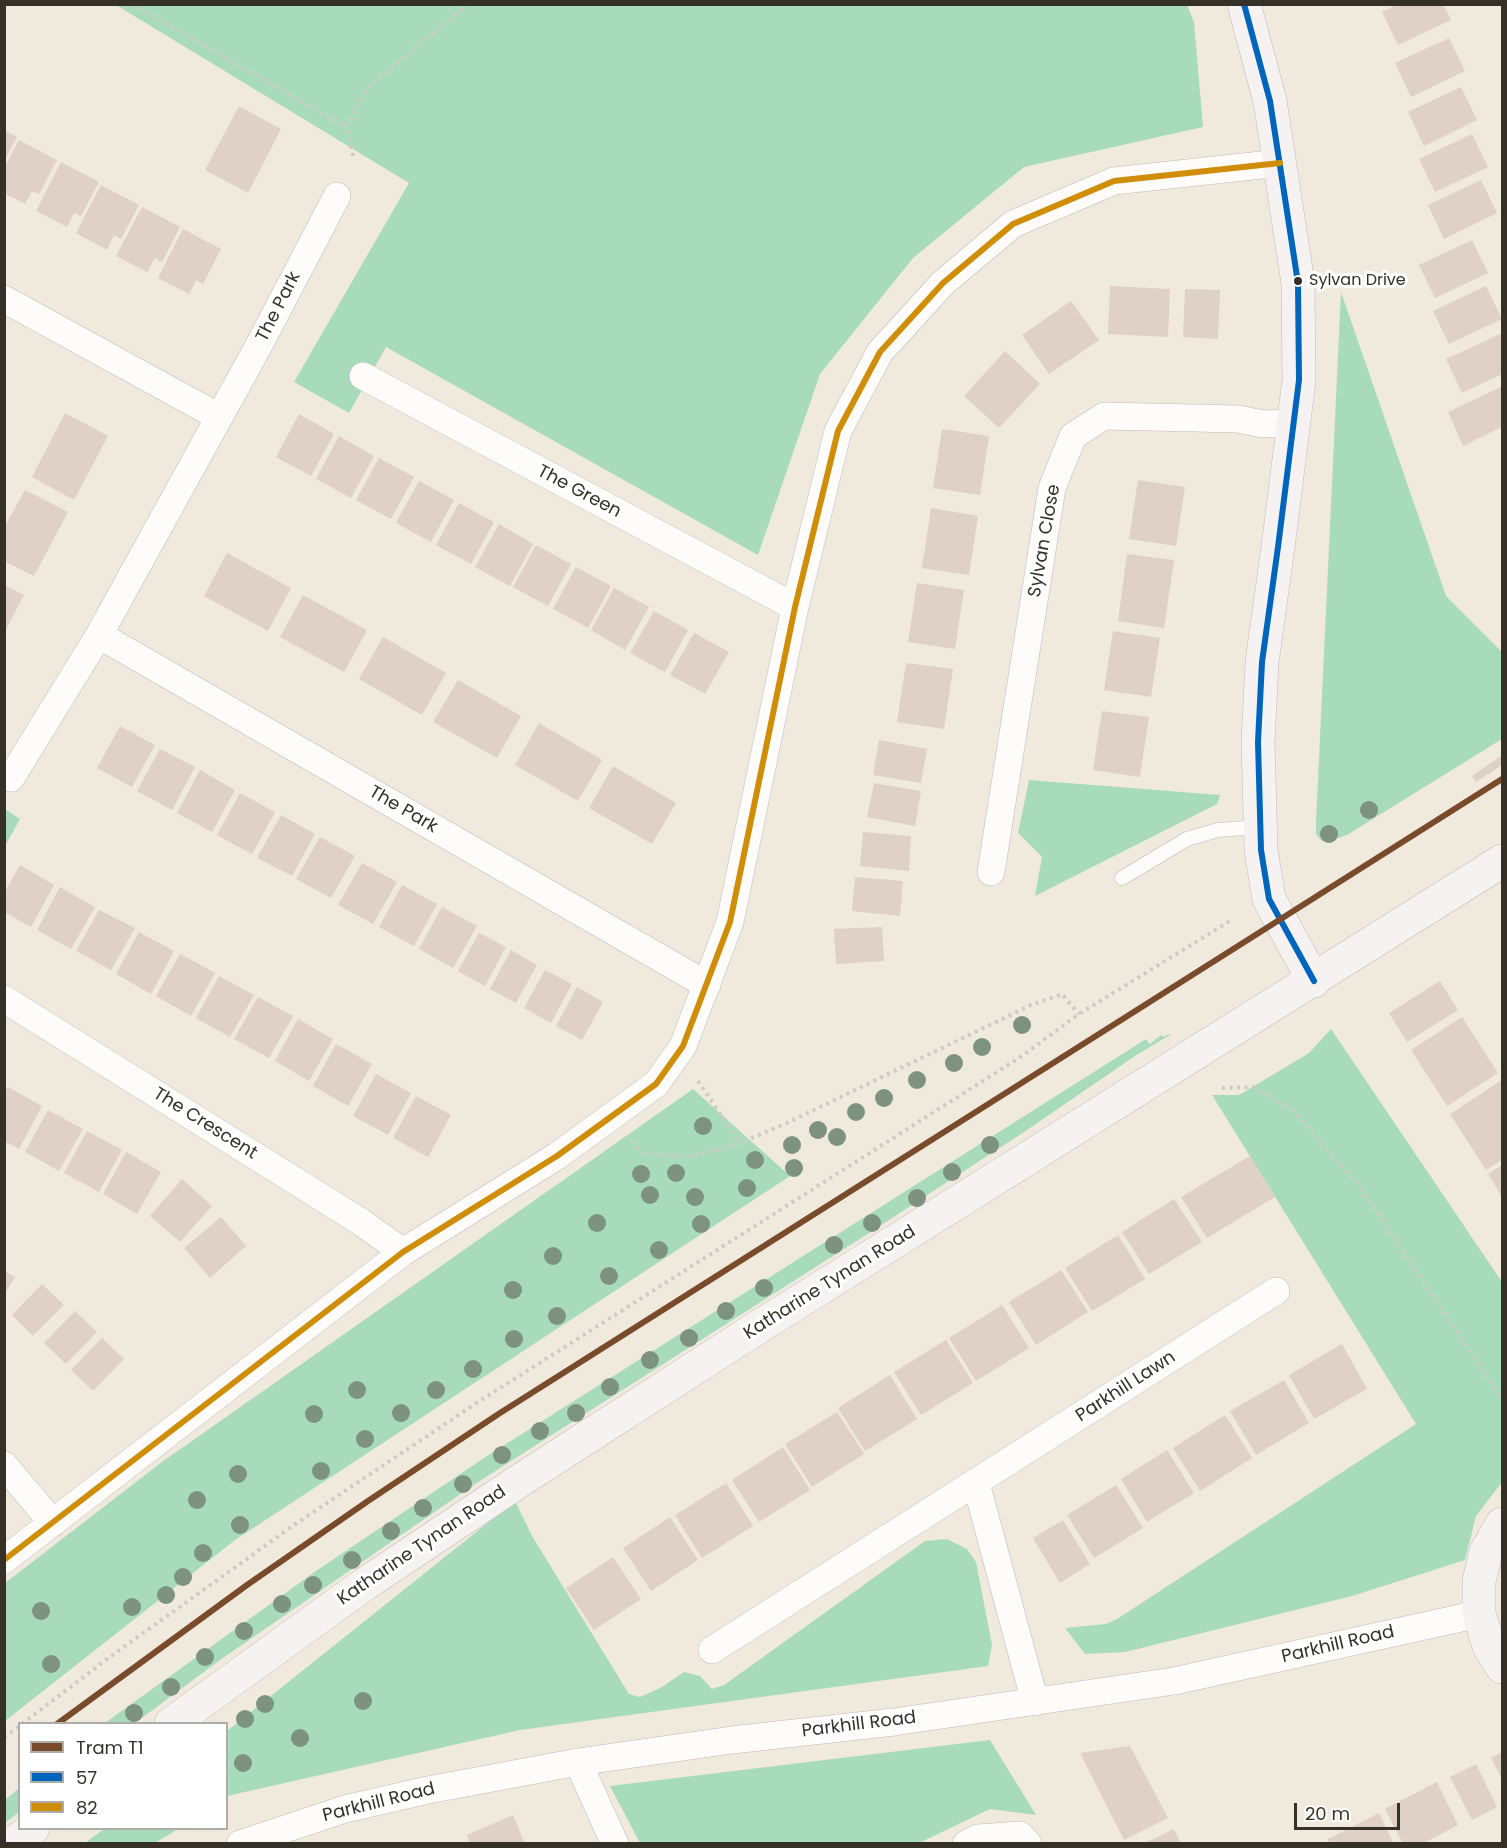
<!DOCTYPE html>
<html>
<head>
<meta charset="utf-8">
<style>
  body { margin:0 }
  #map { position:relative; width:1507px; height:1848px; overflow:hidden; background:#f0e9de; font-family:Poppins,sans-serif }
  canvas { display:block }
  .frame { position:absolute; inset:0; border:6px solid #353028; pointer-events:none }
  .legend { position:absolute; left:18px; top:1722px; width:210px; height:108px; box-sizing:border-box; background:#fff; border:2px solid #aeaca9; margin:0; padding:8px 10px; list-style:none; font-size:18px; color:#353028 }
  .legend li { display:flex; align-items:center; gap:12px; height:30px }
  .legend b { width:30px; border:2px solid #aeaca9 }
  .scale { position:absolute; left:1294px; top:1803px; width:106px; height:27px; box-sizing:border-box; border:3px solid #353028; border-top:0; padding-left:8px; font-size:18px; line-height:21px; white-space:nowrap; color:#353028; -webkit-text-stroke:4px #fff; paint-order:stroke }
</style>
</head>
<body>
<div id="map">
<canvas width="1507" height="1848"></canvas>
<div class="frame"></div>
<ul class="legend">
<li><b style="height:8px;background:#7a4b2a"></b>Tram T1</li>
<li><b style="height:8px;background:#0065bd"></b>57</li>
<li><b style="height:8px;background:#d08e08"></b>82</li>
</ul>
<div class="scale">20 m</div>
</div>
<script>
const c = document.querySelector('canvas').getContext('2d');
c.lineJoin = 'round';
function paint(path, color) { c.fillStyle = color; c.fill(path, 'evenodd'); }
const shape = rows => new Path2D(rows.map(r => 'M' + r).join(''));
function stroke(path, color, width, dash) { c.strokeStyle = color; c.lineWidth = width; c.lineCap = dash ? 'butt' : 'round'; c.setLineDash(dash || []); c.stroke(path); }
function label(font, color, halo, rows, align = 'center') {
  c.font = font + ' Poppins,sans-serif'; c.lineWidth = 6; c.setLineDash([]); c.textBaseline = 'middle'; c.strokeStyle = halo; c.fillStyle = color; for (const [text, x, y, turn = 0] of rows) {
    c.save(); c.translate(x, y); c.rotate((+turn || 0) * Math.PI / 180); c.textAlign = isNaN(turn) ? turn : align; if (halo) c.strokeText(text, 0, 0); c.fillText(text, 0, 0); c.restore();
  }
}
paint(shape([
  [116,5,1187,5,1194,22,1203,127,1024,167,913,258,820,374,758,555,386,347,349,413,294,382,409,183],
  [1341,292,1446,596,1502,652,1502,739,1347,835,1326,842,1321,840,1316,834,1316,822],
  [1029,780,1220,795,1220,796,1217,804,1035,896,1042,857,1018,833],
  [5,809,20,819,5,846],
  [1331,1029,1502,1282,1502,1482,1476,1516,1465,1560,1352,1596,1125,1652,1085,1654,1065,1628,1106,1624,1117,1619,1416,1424,1212,1095,1239,1095,1309,1053],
  [1169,1034,1170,1035,1138,1054,1027,1130,869,1233,478,1482,220,1660,135,1723,105,1723,316,1571,487,1456,1146,1039,1150,1044,1161,1035,1163,1037],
  [693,1089,790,1176,235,1540,5,1721,5,1583,162,1462],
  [515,1501,532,1536,629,1694,640,1697,662,1687,684,1672,700,1676,712,1689,724,1685,925,1541,947,1539,967,1549,976,1562,992,1645,988,1666,520,1730,227,1796,227,1731],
  [990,1740,1036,1815,990,1809,919,1843,640,1843,610,1786],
  [19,1788,19,1812,5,1823,5,1800],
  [104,1829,104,1828,178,1829,155,1843,85,1843]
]), '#a8dbbc');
paint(shape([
  [1398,4,1443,4,1451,20,1398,45,1382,12],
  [1449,38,1465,71,1411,97,1395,63],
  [1461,87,1477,120,1424,146,1408,112],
  [239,106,281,129,248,193,205,170],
  [4,130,17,137,4,161],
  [1472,134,1488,167,1435,192,1419,159],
  [19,140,57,160,39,194,32,191,25,204,4,193,4,168],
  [61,162,99,182,81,216,74,213,67,227,36,211],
  [1481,180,1497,213,1444,239,1428,205],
  [101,185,139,205,121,239,114,235,107,250,76,233],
  [142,207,180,227,162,262,155,258,147,272,116,256],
  [183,229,221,249,203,284,196,280,189,294,158,278],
  [1472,240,1488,273,1435,298,1419,265],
  [1110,286,1170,289,1168,337,1108,334],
  [1486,286,1502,319,1449,344,1433,311],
  [1185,289,1220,290,1218,339,1183,337],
  [1071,301,1099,340,1049,374,1022,335],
  [1500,334,1502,340,1502,374,1462,393,1446,359],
  [1005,351,1040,384,999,428,964,396],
  [1501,387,1502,427,1463,446,1448,412],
  [65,413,108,436,74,500,32,477],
  [299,414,334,434,311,476,276,457],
  [942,429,989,436,980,495,933,488],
  [339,436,374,456,351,498,316,479],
  [379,458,414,477,391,519,356,500],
  [1138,480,1185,487,1176,546,1129,539],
  [419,481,454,500,431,542,396,523],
  [25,490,68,512,34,576,4,561,4,528],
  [459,503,494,522,471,564,436,545],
  [931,508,978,516,969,575,922,568],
  [499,524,533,544,510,586,475,567],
  [536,545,571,564,548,606,513,587],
  [227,553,291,588,268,631,204,596],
  [1127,554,1174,560,1164,628,1118,621],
  [576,567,611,586,588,628,553,609],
  [917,583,964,590,955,649,908,642],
  [5,585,24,595,5,631],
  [614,588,649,607,625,650,591,630],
  [303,595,367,630,344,672,280,637],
  [654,611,688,630,665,672,630,653],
  [1113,631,1160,638,1151,697,1104,690],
  [694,633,729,652,705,694,670,675],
  [383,637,446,673,422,715,359,679],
  [906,663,953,669,944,729,897,722],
  [458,680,521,716,497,758,433,722],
  [1102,711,1149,717,1140,777,1093,770],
  [539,723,602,760,578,801,515,765],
  [120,726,155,745,132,787,97,768],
  [879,740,927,749,921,783,873,775],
  [160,749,195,767,172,810,137,791],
  [1501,756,1502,765,1476,782,1472,776],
  [613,766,676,803,652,844,589,808],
  [200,770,235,790,212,832,177,813],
  [874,783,921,791,915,826,867,817],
  [240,793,275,812,252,854,217,835],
  [281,815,315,834,292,876,257,858],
  [863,832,911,836,909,871,860,866],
  [320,837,355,856,331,898,296,879],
  [362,863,397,882,373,924,338,905],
  [20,865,54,885,31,927,4,912,4,893],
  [855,877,903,881,900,916,852,911],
  [402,885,437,904,414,946,379,927],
  [60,887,95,907,71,949,37,930],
  [442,907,477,926,453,968,419,949],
  [99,910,135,928,111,970,76,951],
  [882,927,884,961,836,964,834,929],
  [139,932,174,951,151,994,116,974],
  [479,933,506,947,485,986,458,971],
  [511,950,537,965,516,1003,490,989],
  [180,954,215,973,191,1016,156,996],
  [545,970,572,984,551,1023,524,1008],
  [219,976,254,995,230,1037,196,1018],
  [1440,981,1458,1010,1407,1042,1389,1013],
  [577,987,603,1002,582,1040,556,1026],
  [258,997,293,1016,269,1058,234,1039],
  [1462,1017,1498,1073,1447,1106,1411,1050],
  [298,1019,333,1039,309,1081,275,1061],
  [336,1044,372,1064,348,1106,313,1086],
  [376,1074,411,1093,388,1135,353,1116],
  [1502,1080,1502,1160,1486,1170,1450,1114],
  [8,1087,42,1106,19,1149,4,1141,4,1093],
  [416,1096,451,1115,428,1157,393,1138],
  [48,1110,83,1129,59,1171,25,1152],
  [87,1131,122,1150,99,1192,64,1173],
  [126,1152,161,1172,137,1214,103,1194],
  [1250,1156,1275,1197,1207,1238,1181,1197],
  [1502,1165,1502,1197,1488,1174],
  [182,1179,212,1206,180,1242,150,1216],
  [1174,1199,1202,1242,1149,1274,1122,1232],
  [221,1217,246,1246,210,1278,184,1248],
  [1118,1235,1145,1279,1092,1311,1065,1268],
  [1061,1270,1088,1312,1036,1345,1009,1302],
  [4,1271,15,1277,4,1295],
  [42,1284,64,1305,33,1336,12,1315],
  [1002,1305,1029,1348,976,1381,949,1338],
  [75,1311,97,1332,66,1364,44,1343],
  [102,1338,124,1359,93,1391,71,1370],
  [946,1340,973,1383,921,1415,894,1372],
  [1342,1344,1367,1389,1314,1419,1289,1375],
  [890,1375,917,1419,865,1451,838,1408],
  [1284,1380,1309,1423,1256,1455,1230,1411],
  [837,1412,864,1454,812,1487,785,1444],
  [1225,1415,1252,1458,1200,1491,1173,1448],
  [783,1447,810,1490,759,1522,732,1480],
  [1167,1450,1194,1493,1147,1522,1121,1479],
  [726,1483,753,1526,702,1558,675,1515],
  [1116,1485,1143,1528,1094,1558,1067,1515],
  [670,1517,698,1560,651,1591,623,1548],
  [1063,1520,1090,1564,1060,1583,1033,1538],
  [613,1557,641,1599,594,1630,566,1588],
  [1130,1746,1168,1818,1124,1840,1080,1753],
  [1502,1752,1502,1779,1491,1758],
  [1476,1764,1497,1807,1472,1820,1450,1777],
  [1437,1782,1458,1825,1422,1844,1403,1844,1385,1809],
  [1379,1813,1394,1844,1330,1844,1328,1839],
  [513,1815,525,1844,470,1844,467,1835],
  [1174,1829,1181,1844,1143,1844]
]), '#dfd0c8');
const lane = shape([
  [1122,878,1187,839,1218,830,1260,827]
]);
const street = shape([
  [4,299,219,417],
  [363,376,795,607],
  [99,635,707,985],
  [11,778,99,635,258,347,337,196],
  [991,872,1052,488,1073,436,1104,416,1238,419,1263,424,1292,423],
  [4,999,361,1222,403,1252],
  [4,1465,53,1523],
  [976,1483,1035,1702],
  [4,1560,403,1252,557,1156,656,1084,683,1046,730,922,795,607,838,431,880,352,943,283,1013,224,1114,181,1280,163],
  [712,1650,1276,1291],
  [578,1762,615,1844],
  [240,1844,345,1809,428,1790,578,1762,732,1740,894,1722,1174,1681,1479,1614],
  [966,1844,978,1838,1020,1835,1028,1844]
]);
const secondary = shape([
  [1244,4,1270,101,1298,283,1299,380,1278,547,1262,662,1258,742,1261,850,1269,899,1314,981],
  [1502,1524,1486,1552,1479,1581,1479,1614,1489,1646,1502,1667],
  [171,1724,365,1584,516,1483,760,1326,1502,861],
  [13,1844,33,1828]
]);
stroke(lane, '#c0bab2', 15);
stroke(street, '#c0bab2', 28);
stroke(secondary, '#c0bab2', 34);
stroke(shape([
  [132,4,346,127],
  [353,156,346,127,369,87,468,4],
  [698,1081,740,1143],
  [1222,1088,1253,1087,1293,1111,1360,1187,1502,1399],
  [632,1141,643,1153,689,1157,740,1143,787,1123,1031,1005,1062,994,1079,1014],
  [22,1724,107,1659,294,1525,475,1404,1019,1058,1079,1014,1230,921],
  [4,1737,20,1726]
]), '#cecbc6', 4, [3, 4.5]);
stroke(lane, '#fdfcfa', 14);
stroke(street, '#fdfcfa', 27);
stroke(secondary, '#f7f2f2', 33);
stroke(shape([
  [1244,4,1270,101,1298,283,1299,380,1278,547,1262,662,1258,742,1261,850,1269,899,1314,981]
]), '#0065bd', 6);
stroke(shape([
  [4,1560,403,1252,557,1156,656,1084,683,1046,730,922,795,607,838,431,880,352,943,283,1013,224,1114,181,1280,163]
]), '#d08e08', 6);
stroke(shape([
  [57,1724,247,1585,368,1501,500,1413,1502,779]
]), '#7a4b2a', 6);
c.fillStyle = '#7e9282';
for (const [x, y] of [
  [1369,810],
  [1329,834],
  [1022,1025],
  [982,1047],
  [954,1063],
  [917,1080],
  [884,1098],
  [856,1112],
  [703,1126],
  [818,1130],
  [837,1137],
  [792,1145],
  [990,1145],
  [755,1160],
  [794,1168],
  [952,1172],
  [676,1173],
  [641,1174],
  [747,1188],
  [650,1195],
  [695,1197],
  [917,1198],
  [597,1223],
  [872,1223],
  [701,1224],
  [834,1245],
  [659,1250],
  [553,1256],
  [609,1276],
  [764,1288],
  [513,1290],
  [726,1311],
  [557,1316],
  [689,1338],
  [514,1339],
  [650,1360],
  [473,1369],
  [610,1387],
  [357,1390],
  [436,1390],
  [401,1413],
  [576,1413],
  [314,1414],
  [540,1431],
  [365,1439],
  [502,1455],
  [321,1471],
  [238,1474],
  [463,1484],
  [197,1500],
  [423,1508],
  [240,1525],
  [391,1531],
  [203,1553],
  [352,1560],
  [183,1577],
  [313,1585],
  [166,1595],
  [282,1604],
  [132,1607],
  [41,1611],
  [244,1631],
  [205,1657],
  [51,1664],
  [171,1687],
  [363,1701],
  [265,1704],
  [134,1713],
  [245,1719],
  [300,1738],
  [243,1763]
]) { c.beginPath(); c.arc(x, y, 9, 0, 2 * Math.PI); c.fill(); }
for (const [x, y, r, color] of [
  [1298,281,5,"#353028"]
]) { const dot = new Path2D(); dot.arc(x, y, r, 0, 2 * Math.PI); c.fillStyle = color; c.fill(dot); stroke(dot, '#fff', 2); }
label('16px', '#353028', '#fff', [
  ["Sylvan Drive",1309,281]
], 'left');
label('18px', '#353028', '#fff', [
  ["The Park",279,307,-63],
  ["The Green",579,492,28],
  ["Sylvan Close",1045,541,-80],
  ["The Park",403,810,30],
  ["The Crescent",205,1124,32],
  ["Katharine Tynan Road",830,1283,-32],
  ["Parkhill Lawn",1126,1387,-33],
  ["Katharine Tynan Road",422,1546,-34],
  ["Parkhill Road",1338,1645,-13],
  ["Parkhill Road",859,1725,-7],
  ["Parkhill Road",379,1803,-14]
]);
</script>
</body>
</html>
